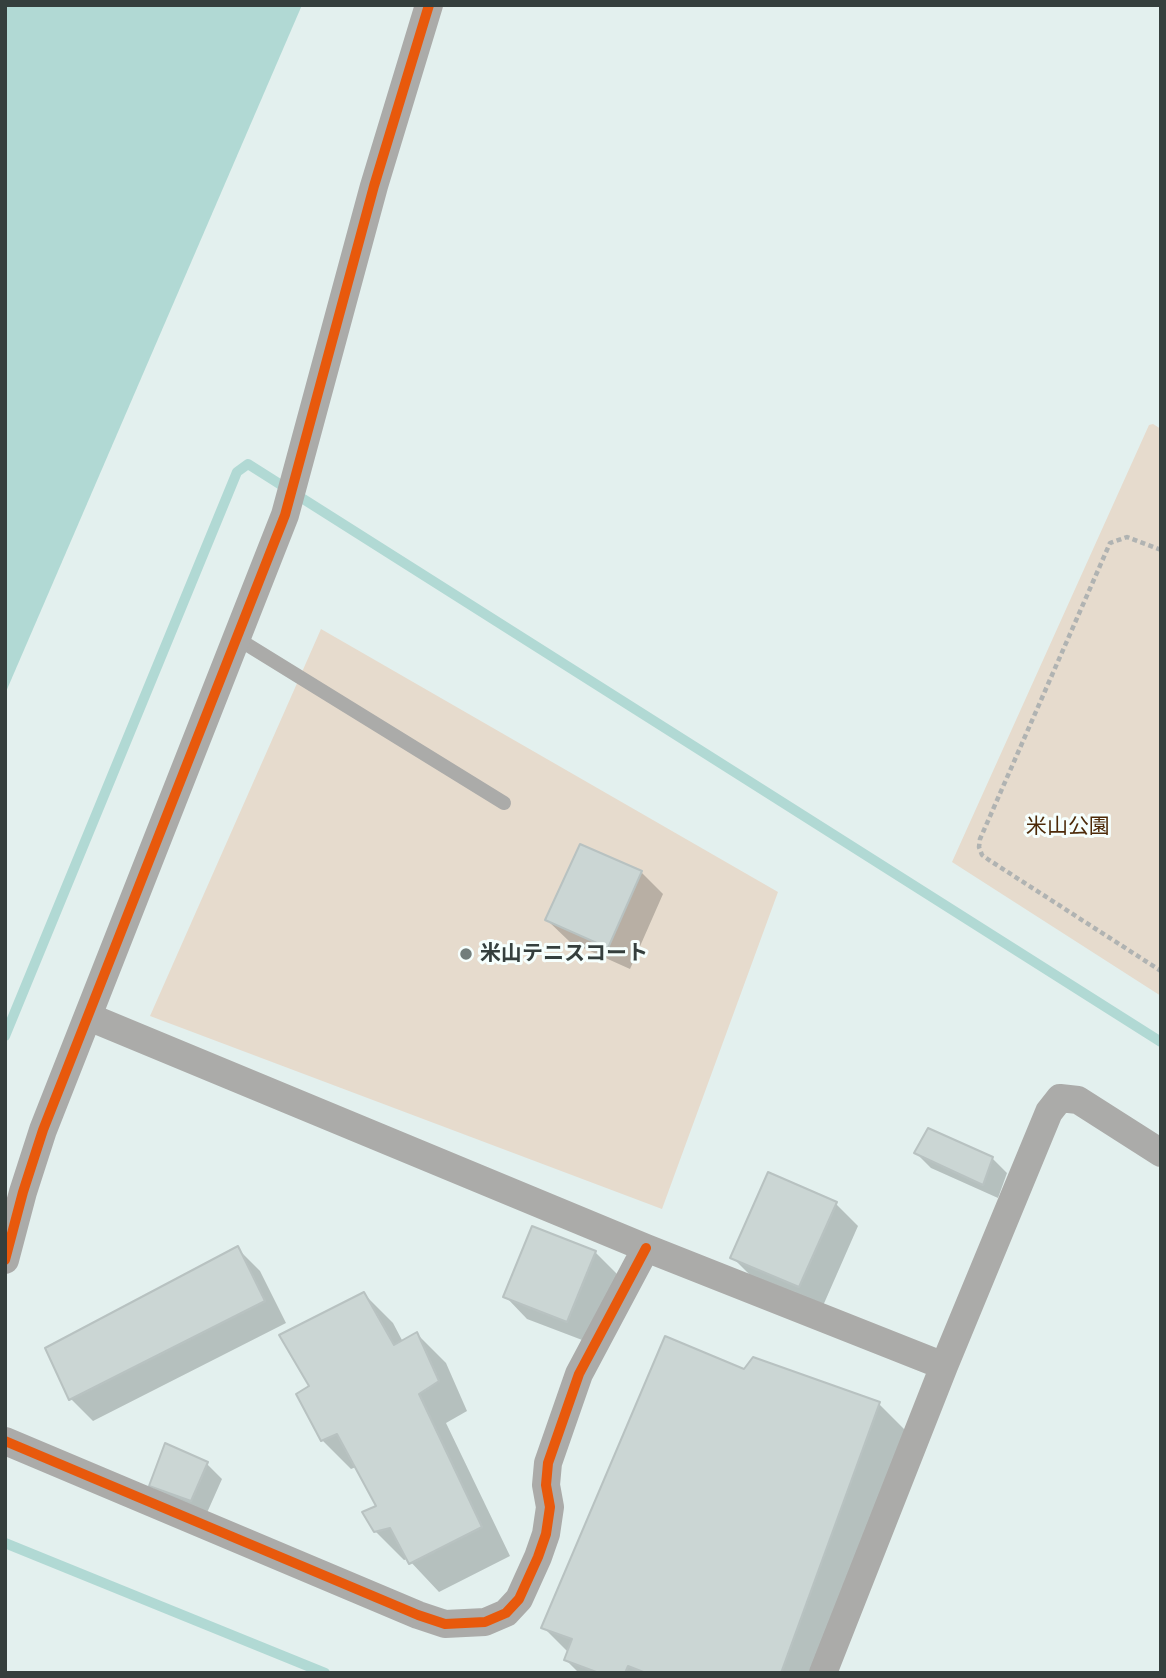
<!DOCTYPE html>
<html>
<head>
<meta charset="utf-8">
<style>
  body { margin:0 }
  #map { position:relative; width:1166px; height:1678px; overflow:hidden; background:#e3f0ee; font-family:"PT Sans",sans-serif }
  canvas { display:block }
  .frame { position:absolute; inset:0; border:7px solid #353f3d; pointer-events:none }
</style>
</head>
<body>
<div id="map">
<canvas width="1166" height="1678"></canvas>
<div class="frame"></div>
</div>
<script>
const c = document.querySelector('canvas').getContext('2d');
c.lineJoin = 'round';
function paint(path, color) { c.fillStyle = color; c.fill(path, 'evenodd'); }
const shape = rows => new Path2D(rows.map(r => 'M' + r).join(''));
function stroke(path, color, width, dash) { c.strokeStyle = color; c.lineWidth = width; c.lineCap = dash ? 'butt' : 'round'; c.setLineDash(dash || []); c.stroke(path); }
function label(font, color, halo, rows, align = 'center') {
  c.font = font + ' "PT Sans","Noto Sans JP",sans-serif'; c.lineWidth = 6; c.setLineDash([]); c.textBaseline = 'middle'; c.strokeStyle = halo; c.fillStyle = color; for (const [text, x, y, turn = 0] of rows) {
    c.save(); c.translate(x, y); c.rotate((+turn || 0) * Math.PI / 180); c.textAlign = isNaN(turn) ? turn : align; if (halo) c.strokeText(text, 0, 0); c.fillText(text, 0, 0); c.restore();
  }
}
paint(shape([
  [1153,424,1161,429,1161,996,952,862,1149,425],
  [321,629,778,892,662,1209,150,1016]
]), '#e6dbcd');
paint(shape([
  [5,5,302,5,5,694]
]), '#b1d9d4');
paint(shape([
  [641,872,663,894,630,969,570,942,547,920],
  [916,1153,992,1158,1007,1173,998,1198,931,1168],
  [836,1204,858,1226,822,1308,755,1280,732,1257],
  [533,1229,595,1252,618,1275,590,1343,527,1319,505,1296],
  [238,1249,260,1271,286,1323,93,1421,71,1399],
  [364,1294,393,1323,403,1342,417,1334,446,1363,467,1411,446,1423,510,1556,439,1592,408,1559,404,1560,375,1531,378,1507,356,1467,351,1469,322,1440,312,1386],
  [744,1371,879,1404,908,1433,820,1673,579,1673,566,1660,569,1653,543,1627],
  [207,1464,222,1479,206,1515,166,1500,151,1485]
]), '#0003');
stroke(shape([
  [5,1036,237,472,248,464,1161,1042],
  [5,1543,325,1673]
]), '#b1d9d4', 10);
const building = shape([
  [580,844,642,871,608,948,545,920,580,844],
  [928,1128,993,1157,983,1185,914,1153,928,1128],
  [768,1172,837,1202,799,1287,730,1258,768,1172],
  [532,1226,596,1251,567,1322,503,1297,532,1226],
  [238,1246,265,1301,69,1400,45,1348,238,1246],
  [364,1292,394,1345,417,1332,439,1381,419,1394,482,1527,409,1564,390,1528,374,1532,362,1512,376,1506,337,1434,321,1441,296,1394,309,1386,279,1335,364,1292],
  [665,1336,744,1369,753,1357,880,1402,781,1673,646,1673,628,1666,625,1673,599,1673,564,1660,572,1639,541,1628,665,1336],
  [165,1443,208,1462,191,1501,149,1486,165,1443]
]);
paint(building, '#cbd6d4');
stroke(building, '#b8c2c1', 2);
stroke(shape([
  [1161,550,1127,537,1110,543,980,839,979,847,982,855,989,860,1161,971]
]), '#b0b3b2', 4.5, [5, 3.5]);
stroke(shape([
  [238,639,504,803]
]), '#ababa9', 14);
stroke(shape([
  [89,1017,646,1248,944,1366],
  [5,1260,23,1192,43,1130,285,515,374,186,429,5],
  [5,1441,418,1615,445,1624,485,1622,506,1613,519,1599,538,1557,546,1534,550,1507,546,1485,548,1463,579,1374,646,1248],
  [823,1673,944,1366,1049,1112,1060,1098,1078,1100,1161,1153]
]), '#ababa9', 28);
stroke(shape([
  [5,1260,23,1192,43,1130,285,515,374,186,429,5],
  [5,1441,418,1615,445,1624,485,1622,506,1613,519,1599,538,1557,546,1534,550,1507,546,1485,548,1463,579,1374,646,1248]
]), '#e8590c', 10);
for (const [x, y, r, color] of [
  [466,954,7,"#727d7b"]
]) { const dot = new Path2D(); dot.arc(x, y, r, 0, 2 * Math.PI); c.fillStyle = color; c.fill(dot); stroke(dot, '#f6fffd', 2.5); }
label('21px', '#4d2a09', '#f6fffd', [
  ["米山公園",1068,827]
]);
label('bold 21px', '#353f3d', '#f6fffd', [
  ["米山テニスコート",480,954]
], 'left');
</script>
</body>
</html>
